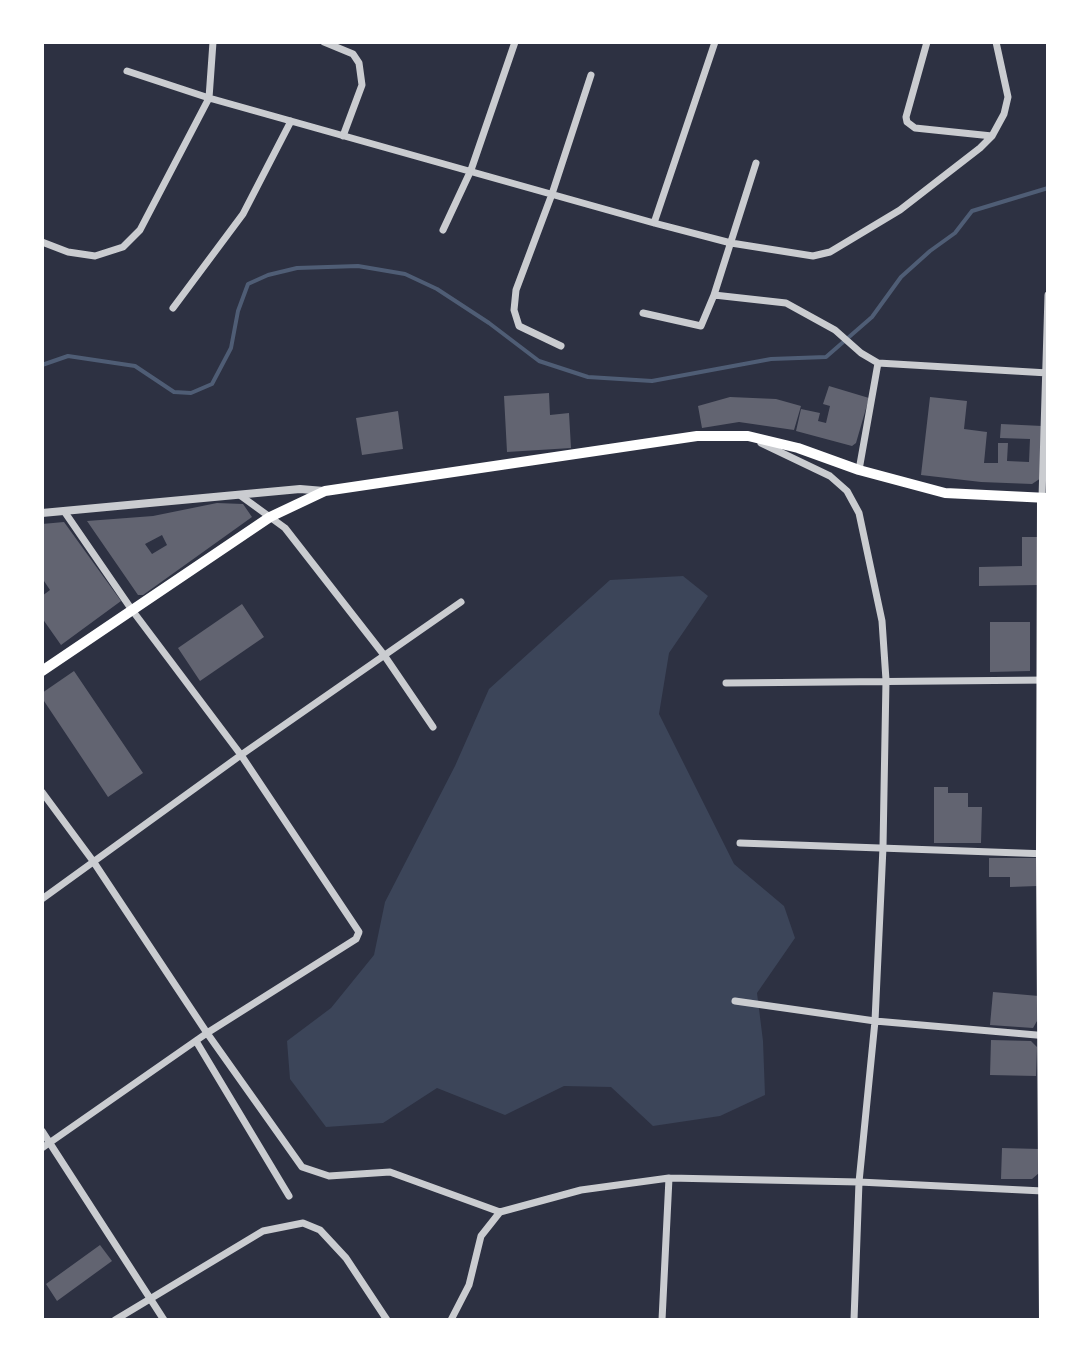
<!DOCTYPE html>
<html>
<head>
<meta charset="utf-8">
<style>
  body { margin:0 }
  #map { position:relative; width:1090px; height:1362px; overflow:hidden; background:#2d3142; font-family:Arial,sans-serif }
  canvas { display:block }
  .frame { position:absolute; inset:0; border:44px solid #fff; pointer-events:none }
</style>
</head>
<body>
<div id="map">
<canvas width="1090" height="1362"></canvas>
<div class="frame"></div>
</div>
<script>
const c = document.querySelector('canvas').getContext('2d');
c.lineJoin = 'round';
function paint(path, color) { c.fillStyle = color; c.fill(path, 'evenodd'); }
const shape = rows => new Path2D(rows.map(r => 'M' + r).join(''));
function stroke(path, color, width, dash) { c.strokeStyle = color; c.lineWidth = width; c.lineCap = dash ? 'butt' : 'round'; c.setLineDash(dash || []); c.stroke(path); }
paint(shape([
  [683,576,708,596,669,653,659,714,734,864,784,906,795,938,757,993,763,1041,765,1095,720,1116,653,1126,611,1087,564,1086,505,1115,437,1088,383,1123,326,1127,290,1079,287,1041,331,1008,374,955,385,902,455,766,489,689,610,580]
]), '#3c4559');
stroke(shape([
  [42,365,68,356,135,366,174,392,191,393,212,384,231,348,238,311,248,284,268,275,297,268,358,266,405,274,437,289,489,323,539,361,588,377,652,381,771,359,826,357,872,317,901,277,930,251,955,233,972,211,1048,188]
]), '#4f5d75', 4);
paint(shape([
  [829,386,869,398,856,443,852,446,796,431,801,409,820,413,818,421,826,423,830,406,823,404],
  [549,393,550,415,569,413,571,448,507,452,504,396],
  [730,397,776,399,801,406,794,430,739,422,702,428,698,406],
  [930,397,967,401,964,429,987,432,984,463,998,463,998,443,1008,443,1007,461,1029,462,1030,439,1000,438,1001,424,1042,426,1041,478,1032,484,981,482,921,475],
  [398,411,403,449,362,455,356,418],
  [217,503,243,504,252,517,143,595,138,595,87,521,153,516],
  [162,535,167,545,152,554,145,544],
  [64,522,121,601,61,645,42,618,42,596,50,590,42,578,42,524],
  [1022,537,1037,537,1038,585,979,586,979,567,1022,566],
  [242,604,264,637,200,681,178,648],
  [990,622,1030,622,1030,671,990,672],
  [74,671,143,773,108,797,42,698,42,693],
  [934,787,948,787,948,793,968,793,968,807,982,807,981,843,934,843],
  [989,858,1037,858,1037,886,1010,887,1010,877,989,877],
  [993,992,1039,996,1037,1021,1033,1028,990,1025],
  [991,1040,1031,1041,1037,1047,1036,1076,990,1075],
  [1002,1148,1039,1149,1039,1173,1032,1179,1001,1179],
  [100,1245,112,1261,57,1301,46,1284]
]), '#626471');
stroke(shape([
  [324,42,353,54,359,63,362,85,343,136],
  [927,42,906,117,907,122,915,128,992,136],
  [127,71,209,98,654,223,731,243,813,256,830,252,900,210,980,148,992,136,1004,114,1008,97,996,42],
  [756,163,714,295,786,303,835,330,861,353,878,363,1048,373],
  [654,223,715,42],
  [443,230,471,170,515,42],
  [42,242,68,252,95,256,123,247,140,230,209,98,213,42],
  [173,308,243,214,291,121],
  [643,313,701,326,714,295],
  [561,346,519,326,514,310,516,290,552,194,591,75],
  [761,443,830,476,847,491,859,513,882,621,886,680,883,847,875,1021,859,1182,854,1320],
  [859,470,878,363],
  [241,496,285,528,384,655,433,727],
  [1042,498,1048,295],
  [726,683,1048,680],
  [42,792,93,861,207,1033,302,1167,329,1176,390,1172,500,1212],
  [740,843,1048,854],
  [42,899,241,755,461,602],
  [735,1001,875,1021,1048,1036],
  [196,1041,289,1196],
  [42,1131,164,1320],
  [42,1148,207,1033,356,939,359,932,241,755,132,610,64,511],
  [500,1212,581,1190,669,1178,859,1182,1043,1191],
  [115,1320,263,1231,303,1223,320,1230,346,1258,387,1320],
  [451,1320,469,1285,481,1236,500,1212],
  [662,1320,669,1178]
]), '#caccd0', 7);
stroke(shape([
  [42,513,300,489,324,491]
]), '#caccd0', 8);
stroke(shape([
  [1042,498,1041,854,1044,1320],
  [42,671,270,517,325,491,697,436,748,436,798,448,859,470,945,493,1048,498]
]), '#fff', 10);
</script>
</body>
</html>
